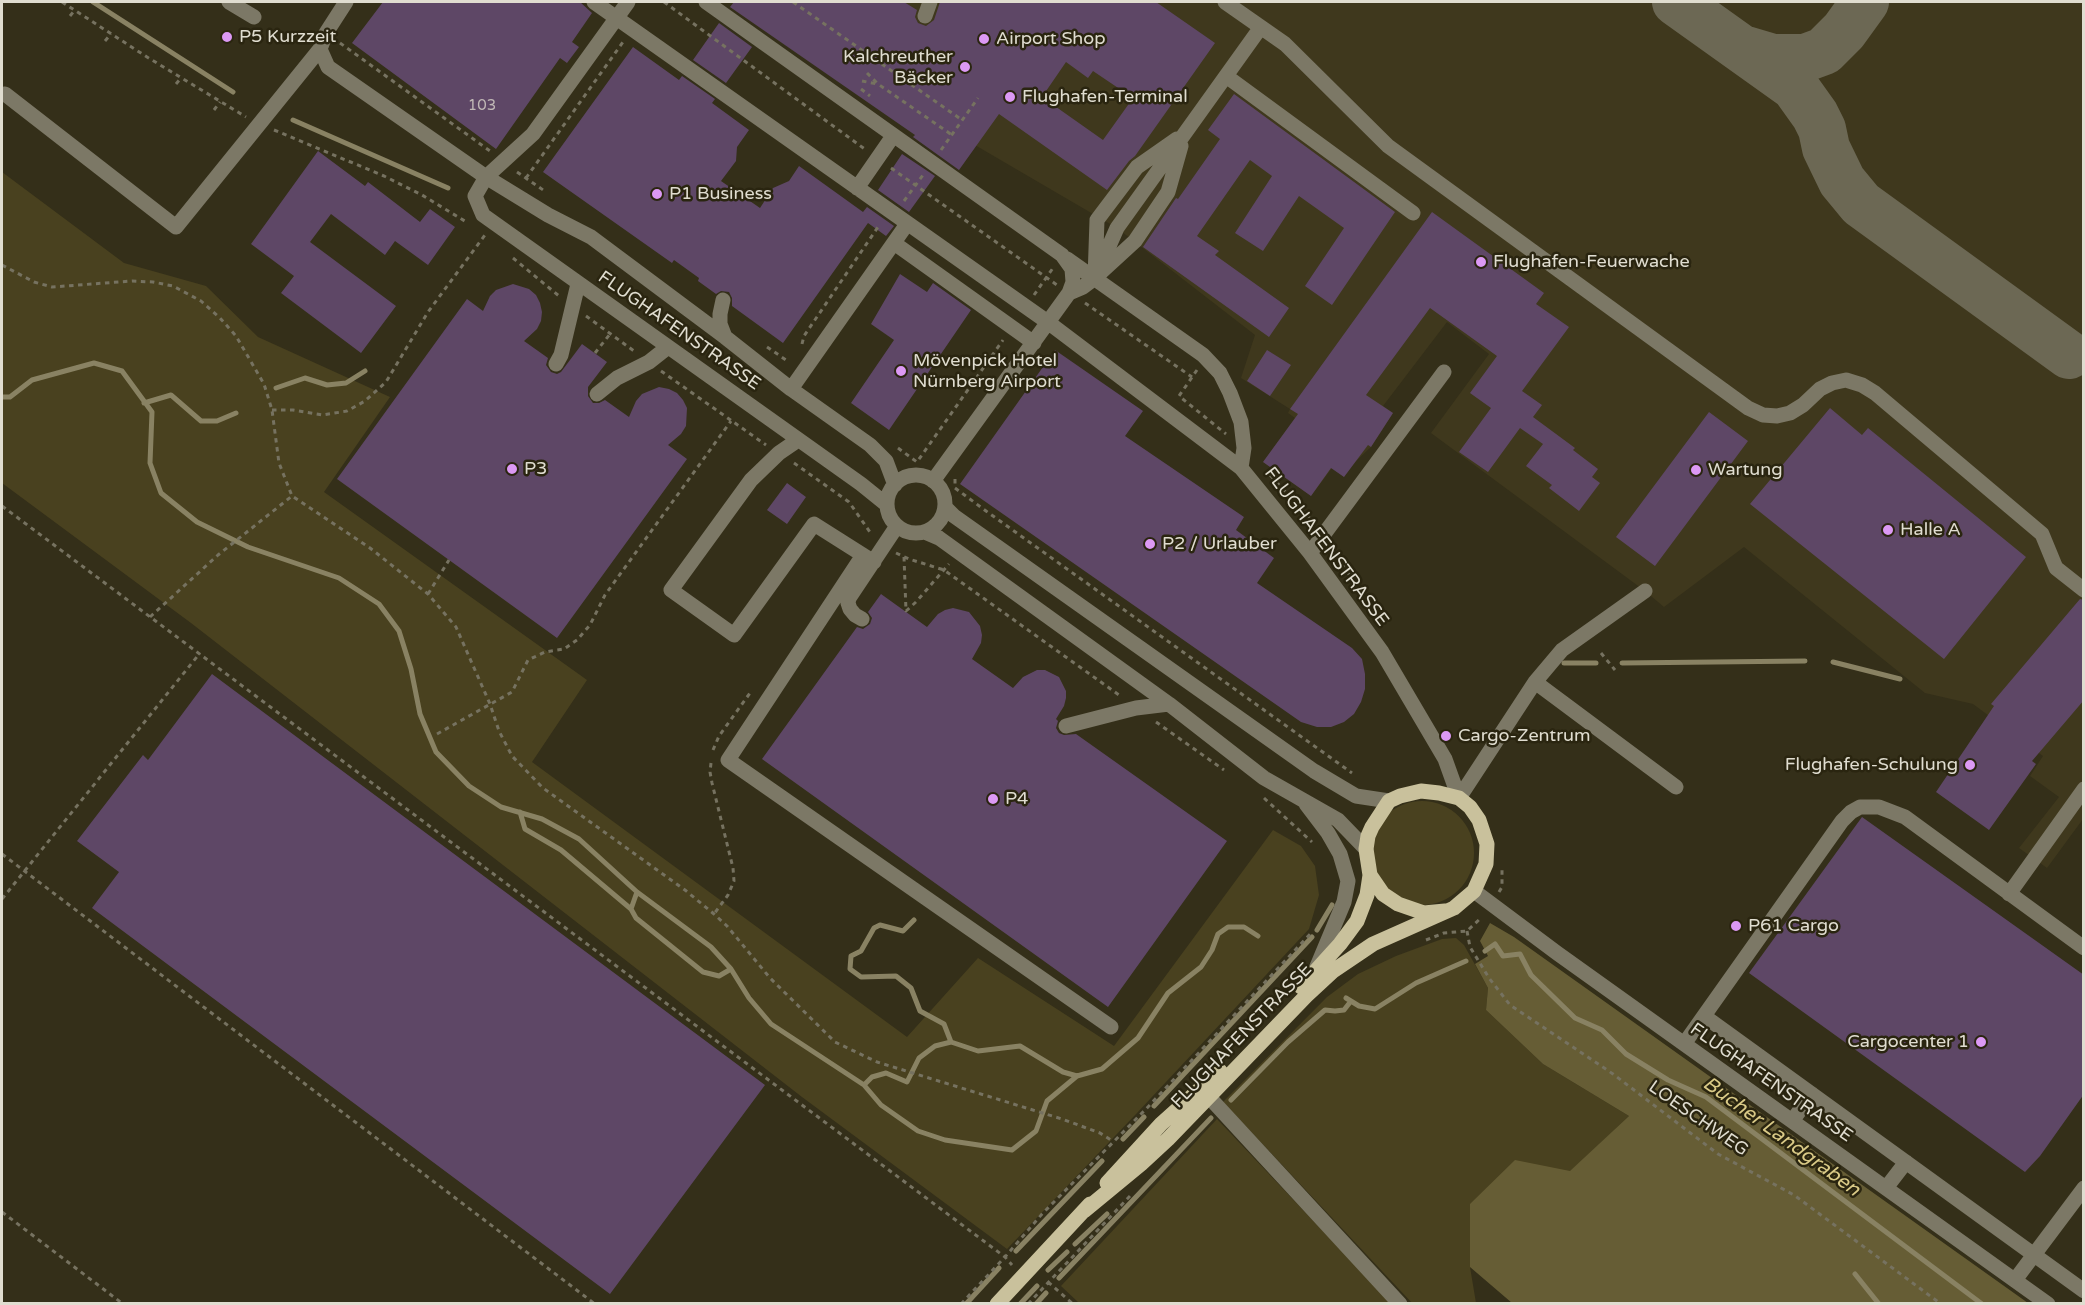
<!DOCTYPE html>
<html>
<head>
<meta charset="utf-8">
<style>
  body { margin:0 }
  #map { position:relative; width:2085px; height:1305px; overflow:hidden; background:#342f19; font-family:"Varela Round",sans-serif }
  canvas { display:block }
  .frame { position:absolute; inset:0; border:3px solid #e0ddd0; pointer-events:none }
</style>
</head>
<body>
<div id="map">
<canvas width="2085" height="1305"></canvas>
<div class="frame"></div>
</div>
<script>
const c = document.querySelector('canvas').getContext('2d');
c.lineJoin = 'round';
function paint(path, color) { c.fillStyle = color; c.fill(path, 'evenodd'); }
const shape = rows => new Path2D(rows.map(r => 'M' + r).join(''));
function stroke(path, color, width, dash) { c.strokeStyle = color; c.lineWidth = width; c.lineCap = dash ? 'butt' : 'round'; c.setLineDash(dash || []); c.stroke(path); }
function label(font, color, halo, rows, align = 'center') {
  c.font = font + ' "Varela Round",sans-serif'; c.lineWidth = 5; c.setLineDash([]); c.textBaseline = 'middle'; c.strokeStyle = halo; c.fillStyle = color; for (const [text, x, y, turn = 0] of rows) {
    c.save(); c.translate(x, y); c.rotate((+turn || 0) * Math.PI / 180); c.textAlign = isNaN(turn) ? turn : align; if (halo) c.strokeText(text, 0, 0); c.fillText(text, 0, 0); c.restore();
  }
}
paint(shape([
  [730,2,2083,2,2083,819,2047,868,2019,848,2059,797,2030,776,2043,756,1973,704,1925,693,1744,547,1664,607,1645,591,1431,433,1489,354,1447,322,1383,406,1393,413,1371,447,1355,462,1344,477,1332,468,1311,496,1263,462,1295,418,1288,413,1290,409,1241,378,1255,335,1117,228]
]), '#3f381d');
paint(shape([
  [2,172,124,263,206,286,258,337,390,397,324,492,587,680,532,762,907,1037,978,958,1114,1046,1273,830,1301,846,1315,866,1319,895,1309,929,1137,1113,1007,1249,802,1097,191,623,2,483],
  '1370 853a52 52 0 1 1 104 0a52 52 0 1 1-104 0Z',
  [1456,938,1464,945,1488,988,1486,1010,1543,1064,1629,1116,1570,1172,1515,1161,1470,1267,1476,1303,1413,1304,1223,1102,1327,997,1358,974,1396,956,1442,939],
  [1217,1119,1391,1303,1079,1303,1061,1286]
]), '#49411f');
paint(shape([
  [1490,923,1514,937,2028,1303,1512,1303,1470,1267,1470,1204,1515,1160,1570,1171,1629,1116,1543,1064,1486,1010,1488,988,1475,964,1488,956,1480,941]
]), '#665d35');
stroke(shape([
  [93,2,233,92],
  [293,120,448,188],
  [276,388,305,378,327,385,346,383,365,371],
  [2,397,10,397,32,380,94,363,122,371,152,412,150,463,161,493,197,522,248,547,339,578,379,604,399,631,411,669,420,714,436,752,469,786,501,807,542,819,579,839,637,892,711,947,731,969,749,998,771,1024,864,1085,872,1077,886,1073,907,1082,919,1058,935,1046,951,1042,978,1051,1020,1046,1063,1072,1077,1076,1102,1069,1138,1038,1168,993,1201,967,1212,950,1218,934,1228,927,1244,927,1258,936],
  [144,403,171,395,201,421,217,421,236,413],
  [1833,662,1900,679],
  [1564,663,1596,663],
  [1622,663,1805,661],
  [520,812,525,829,561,850,631,909],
  [637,892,631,909,636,918,703,972,719,976,731,969],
  [914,920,903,931,880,925,874,928,861,951,851,956,850,969,861,977,896,976,911,988,920,1011,944,1024,951,1042],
  [1317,930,1332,905],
  [1485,951,1495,944,1503,956,1520,954,1531,975,1575,1018,1602,1030,1626,1054,1668,1080,1706,1097,1982,1304],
  [1346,998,1359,1006,1375,1009,1416,983,1466,961],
  [864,1085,881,1105,918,1131,945,1140,1012,1150,1036,1131,1047,1101,1077,1076],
  [1231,1100,1288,1042,1325,1010,1335,1011,1344,1010,1351,1001],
  [1154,1106,1312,937],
  [1123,1139,1144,1117],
  [1075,1244,1107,1214],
  [1016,1251,1102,1161],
  [1048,1270,1067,1252],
  [1855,1274,1879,1304],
  [1059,1278,1211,1118],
  [966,1304,999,1268],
  [1020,1304,1037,1286],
  [1036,1304,1046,1293]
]), '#898263', 5);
stroke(shape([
  [1676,2,1795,87,1815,115,1822,129,1826,148,1842,181,1861,204,2069,355],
  [1746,50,1773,58,1805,58,1824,51,1844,31,1865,2]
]), '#6c6854', 48);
paint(shape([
  [383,2,580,2,592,13,572,42,579,47,567,63,560,58,496,149,352,43],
  [734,2,904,2,917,10,915,17,918,23,926,26,934,20,940,2,1156,2,1215,43,1135,156,1129,161,1107,190,999,114,959,170,913,137,915,135,730,7],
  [1066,62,1088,78,1093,71,1133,98,1103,140,1042,97],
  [719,23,752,47,726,83,693,60],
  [633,47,679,80,682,76,715,99,712,103,749,130,737,147,736,161,721,181,760,208,773,188,789,181,799,166,863,212,867,207,894,226,886,236,868,223,783,343,732,306,732,298,729,292,721,291,716,294,698,281,699,278,674,260,672,263,543,172],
  [1234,94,1395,212,1332,305,1305,286,1344,228,1299,196,1263,251,1235,233,1272,176,1250,160,1197,236,1219,251,1215,255,1289,308,1269,337,1143,247,1176,198,1178,199,1220,139,1208,130],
  [318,151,365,186,368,182,420,222,430,209,455,227,428,265,395,241,385,255,331,214,310,242,396,306,361,353,281,293,294,276,251,244],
  [902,154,935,176,909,212,878,190],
  [1432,212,1544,293,1536,304,1569,327,1522,391,1542,405,1533,417,1575,448,1573,450,1598,469,1592,477,1600,483,1579,511,1549,488,1552,485,1526,466,1543,444,1520,428,1488,472,1459,452,1491,408,1470,393,1497,356,1430,308,1366,395,1393,413,1371,447,1368,445,1344,477,1331,468,1311,496,1263,462,1298,414,1290,409],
  [900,274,927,292,933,283,971,310,889,430,851,403,894,340,871,324],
  [513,284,529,289,536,295,540,303,542,312,541,321,537,329,524,341,548,358,546,365,551,372,557,374,561,372,582,344,607,362,588,387,588,396,593,403,599,403,605,400,629,417,636,401,642,394,659,387,669,389,677,393,683,400,687,408,686,426,681,434,668,445,687,459,557,638,337,479,467,299,483,311,490,296,496,290],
  [1055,350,1143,411,1125,436,1244,517,1236,530,1274,558,1257,583,1352,648,1362,659,1365,674,1365,689,1361,702,1354,714,1344,722,1331,727,1317,727,1301,722,960,484],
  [1267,350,1291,365,1270,396,1247,381],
  [1830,408,1862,435,1868,428,2026,557,1944,659,1750,504],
  [1709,412,1748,441,1655,566,1616,537],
  [787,483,806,497,787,524,767,510],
  [881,594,927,627,938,614,945,610,953,608,969,612,980,626,982,635,981,643,972,659,1013,688,1023,677,1037,670,1045,670,1059,677,1066,691,1066,698,1064,706,1056,719,1058,721,1056,728,1059,733,1064,735,1076,734,1227,841,1108,1007,762,759,857,627,863,629,870,624,872,618,868,612],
  [2080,599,2084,600,2084,700,2032,761,2036,764,1989,830,1936,792,1994,706,1991,704],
  [212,674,765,1085,610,1294,92,908,119,872,77,841,143,755,148,760],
  [1862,817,2084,975,2084,1094,2040,1156,2025,1172,1749,973]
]), '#5e4766');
stroke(shape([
  [62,2,147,57,246,117],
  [664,2,866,150],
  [793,2,962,120],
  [70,16,75,10],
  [105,41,111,34],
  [340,43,490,151],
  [867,73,878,84,952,135],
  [862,81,877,84],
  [176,84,181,78],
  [861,89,870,96],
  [214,110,220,102],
  [274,130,384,176,422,195,468,223],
  [941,150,978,98],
  [891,168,1057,285],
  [517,172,546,192],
  [526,178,623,42],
  [904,201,923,175],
  [513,258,559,296],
  [2,265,34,282,52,287,132,281,153,282,173,286,201,301,220,318,236,336,264,384,272,410,279,463,292,496,370,548,428,594,456,627,490,704,499,731,512,756,543,788,685,890,714,914,727,926,770,978,835,1042,877,1062,1062,1119,1100,1133,1114,1142],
  [1034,295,1053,268],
  [1085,303,1192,377],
  [586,316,634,351],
  [802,344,804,336,880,224],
  [767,347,789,362],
  [595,353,610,334],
  [1197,370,1179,396,1226,434],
  [661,371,766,445],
  [272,410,293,410,323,415,347,411,365,401,386,382,428,312,485,235],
  [898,448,917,462,1003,340],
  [794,463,849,502,872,535],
  [1270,475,1314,523],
  [955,479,955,488,986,511,1352,773],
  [2,506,1005,1257,1012,1265],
  [1332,548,1359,590],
  [896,553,909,559,944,570,1119,695],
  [904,557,906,611,916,602,949,564],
  [428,594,449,560],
  [150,617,218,555,292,496],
  [1601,653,1615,670],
  [1156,722,1224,770],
  [437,734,512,692,528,660,545,652,564,649,577,640,590,625,605,595,731,421],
  [713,750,719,736,750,693],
  [711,763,710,772,712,783,733,868,734,881,728,895,714,914],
  [1264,798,1312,842],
  [2,854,595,1304],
  [1499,892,1502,887,1502,869],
  [2,899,200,653],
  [1467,931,1470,947,1489,978,1510,1005,1613,1074,1718,1154,1794,1195,1941,1304],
  [1426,940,1444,933,1467,931,1482,917],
  [2,1212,123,1304],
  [1048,1282,1073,1304],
  [961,1304,1005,1257,1042,1214,1146,1109,1313,931],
  [1028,1304,1130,1196]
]), '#767260', 3, [4.5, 4.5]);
stroke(shape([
  [229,2,254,17],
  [346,2,326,33,320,49,328,67,486,177,548,215,591,237,725,337,791,389,870,445,886,461,895,485],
  [594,2,1049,323,1241,468,1310,553,1382,652,1445,759,1459,798],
  [628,2,533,134,486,177,475,196,483,215,861,484,887,505],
  [706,2,1062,255,1072,269,1073,282,1069,293,933,481],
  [1225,2,1285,44,1388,146,1748,408,1763,415,1777,416,1790,413,1803,405,1820,389,1832,383,1846,380,1862,385,1875,393,2042,534,2056,568,2084,590],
  [925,16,930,2],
  [1226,76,1413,213],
  [5,94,176,227,320,49],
  [857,188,893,136],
  [894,243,1034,343],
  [1067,259,1203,355,1220,373,1230,393,1241,422,1244,448,1241,468],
  [1099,274,1135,241,1168,192,1181,146],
  [1095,278,1117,228,1261,27],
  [1069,293,1083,287,1095,278,1097,220,1103,212,1137,167,1177,139],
  [723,300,720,314,720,324,725,337],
  [556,364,561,355,578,284],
  [791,389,907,224],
  [597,394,617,378,649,362,668,347],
  [798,440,779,453,751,480,671,590,734,635,814,524,874,562],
  '887 504a29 29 0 1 1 58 0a29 29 0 1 1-58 0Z',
  [945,507,954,516,1314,771,1356,796,1389,801],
  [925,532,939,538,1169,704,1264,778,1338,820,1366,849],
  [1310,553,1444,372],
  [863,555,728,760,1111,1027],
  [862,619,855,615,850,609,848,603,849,598,897,526],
  [1535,682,1676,787],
  [1066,726,1136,708,1169,704],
  [1459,798,1535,682,1562,650,1645,591],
  [1306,804,1328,833,1340,854,1348,881,1344,902,1316,969],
  [1474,891,1557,953,2048,1304],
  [2009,894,2084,789],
  [1704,1016,2084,1291],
  [1684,1044,1842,821,1851,812,1860,807,1879,807,1905,817,2084,948],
  [1209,1097,1400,1304],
  [1792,1121,1812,1094],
  [1886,1188,1906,1162],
  [2015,1280,2084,1188]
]), '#7c7866', 15);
stroke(shape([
  [1301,987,1340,944,1357,921,1367,895,1370,875],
  [1107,1183,1161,1124,1220,1071],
  [1084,1211,1141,1164,1168,1139,1306,996,1333,971,1373,944,1454,908,1474,891,1486,864,1487,844,1479,820,1470,807,1459,798,1439,793,1421,791,1400,796,1389,801,1372,827,1368,836,1366,849,1370,875,1383,894,1398,904,1424,913,1445,911],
  [997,1304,1090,1204]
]), '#c9c19c', 15);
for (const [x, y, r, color] of [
  [227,37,6,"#dc99f4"],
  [984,39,6,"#dc99f4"],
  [965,67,6,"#dc99f4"],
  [1010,97,6,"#dc99f4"],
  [657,194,6,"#dc99f4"],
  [1481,262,6,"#dc99f4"],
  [901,371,6,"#dc99f4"],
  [512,469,6,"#dc99f4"],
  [1696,470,6,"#dc99f4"],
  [1888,530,6,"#dc99f4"],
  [1150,544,6,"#dc99f4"],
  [1446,736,6,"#dc99f4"],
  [1970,765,6,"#dc99f4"],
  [993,799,6,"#dc99f4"],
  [1736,926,6,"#dc99f4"],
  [1981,1042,6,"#dc99f4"]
]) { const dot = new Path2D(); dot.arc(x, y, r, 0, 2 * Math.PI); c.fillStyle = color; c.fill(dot); stroke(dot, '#2a2510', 2); }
label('15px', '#c0b8b6', null, [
  ["103",482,106]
]);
label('18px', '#e0ddd0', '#2a2510', [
  ["P5 Kurzzeit",239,37],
  ["Airport Shop",996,39],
  ["Kalchreuther",953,57,"right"],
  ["Bäcker",953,78,"right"],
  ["Flughafen-Terminal",1022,97],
  ["P1 Business",669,194],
  ["Flughafen-Feuerwache",1493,262],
  ["Mövenpick Hotel",913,361],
  ["Nürnberg Airport",913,382],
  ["P3",524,469],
  ["Wartung",1708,470],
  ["Halle A",1900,530],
  ["P2 / Urlauber",1162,544],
  ["Cargo-Zentrum",1458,736],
  ["Flughafen-Schulung",1958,765,"right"],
  ["P4",1005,799],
  ["P61 Cargo",1748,926],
  ["Cargocenter 1",1969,1042,"right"]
], 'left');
label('18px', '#e0ddd0', '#2a2510', [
  ["FLUGHAFENSTRASSE",679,331,35],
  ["FLUGHAFENSTRASSE",1326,547,53],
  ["FLUGHAFENSTRASSE",1242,1036,-46],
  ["FLUGHAFENSTRASSE",1771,1083,35],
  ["LOESCHWEG",1698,1119,35]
]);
label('italic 20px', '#daca87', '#2a2510', [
  ["Bucher Landgraben",1781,1137,36]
]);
</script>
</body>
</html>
